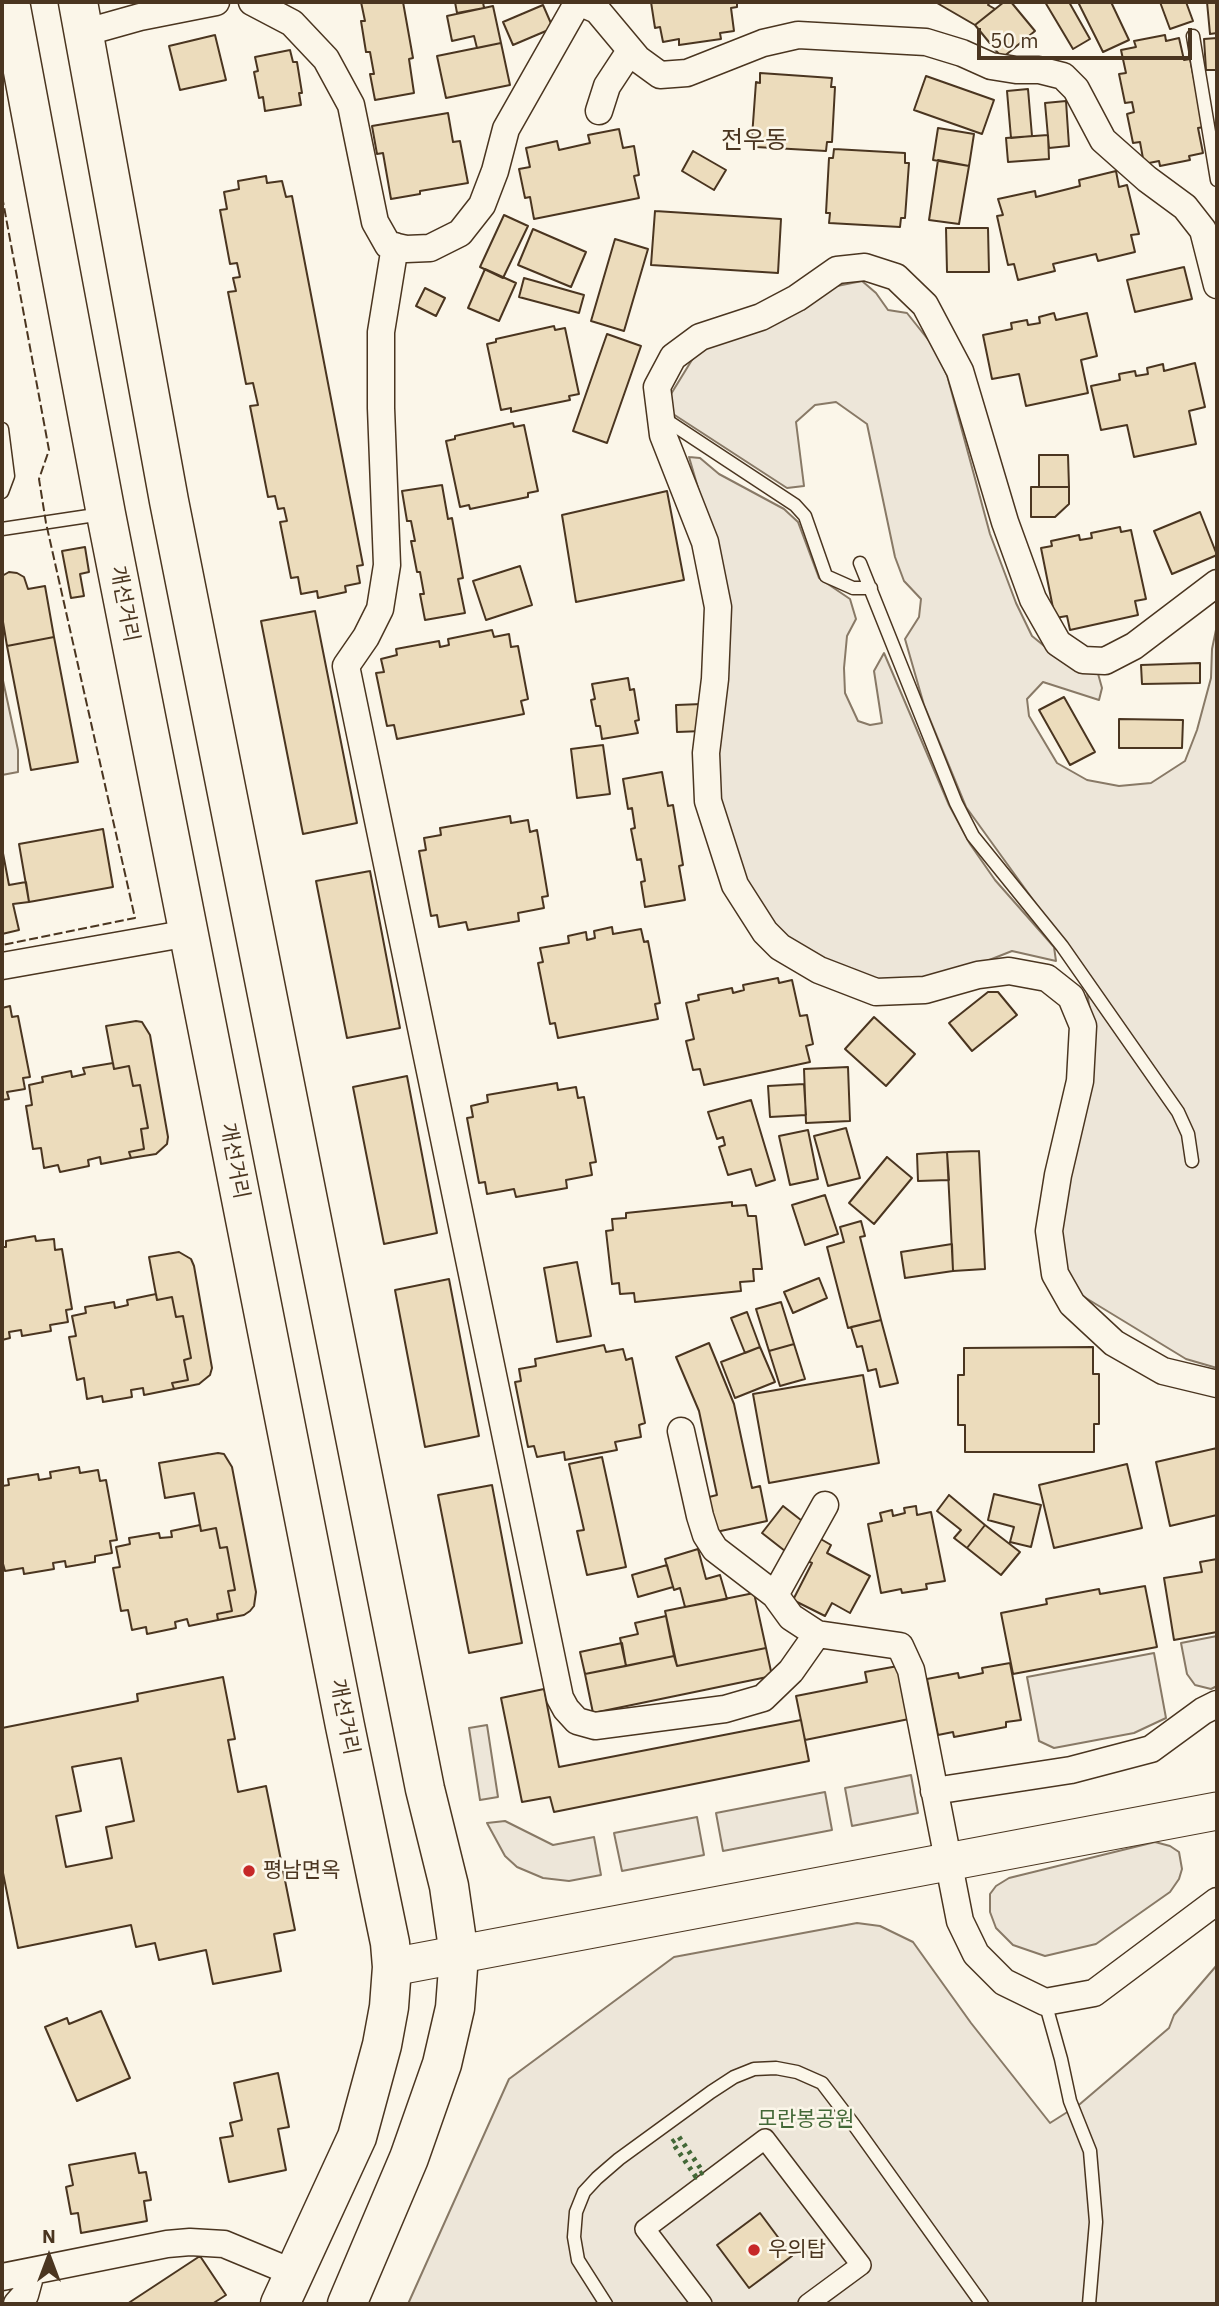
<!DOCTYPE html>
<html>
<head>
<meta charset="utf-8">
<style>
  body { margin:0 }
  #map { position:relative; width:1219px; height:2306px; overflow:hidden; background:#fbf6e9; font-family:"IBM Plex Sans",sans-serif }
  canvas { display:block }
  .frame { position:absolute; inset:0; border:4px solid #4a3520; pointer-events:none }
  .north { position:absolute; left:14px; top:2222px; width:70px; height:70px; -webkit-text-stroke:5px #fbf6e9; paint-order:stroke; rotate:0deg; font-size:19px; font-weight:700; line-height:28px; text-align:center; color:#4a3520 }
  .north::after { content:''; display:block; margin:auto; width:24px; height:32px; background:#4a3520; clip-path:polygon(50% 0,100% 100%,50% 72%,0 100%) }
  .scale { position:absolute; left:977px; top:28px; width:215px; height:32px; box-sizing:border-box; border:4px solid #4a3520; border-top:0; padding-left:9px; font-size:21px; line-height:24px; white-space:nowrap; color:#4a3520; -webkit-text-stroke:5px #fbf6e9; paint-order:stroke }
</style>
</head>
<body>
<div id="map">
<canvas width="1219" height="2306"></canvas>
<div class="frame"></div>
<div class="north">N</div>
<div class="scale">50 m</div>
</div>
<script>
const c = document.querySelector('canvas').getContext('2d');
c.lineJoin = 'round';
function paint(path, color) { c.fillStyle = color; c.fill(path, 'evenodd'); }
const shape = rows => new Path2D(rows.map(r => 'M' + r).join(''));
function stroke(path, color, width, dash) { c.strokeStyle = color; c.lineWidth = width; c.lineCap = dash ? 'butt' : 'round'; c.setLineDash(dash || []); c.stroke(path); }
function label(font, color, halo, rows, align = 'center') {
  c.font = font + ' "IBM Plex Sans","Noto Sans KR",sans-serif'; c.lineWidth = 5; c.setLineDash([]); c.textBaseline = 'middle'; c.strokeStyle = halo; c.fillStyle = color; for (const [text, x, y, turn = 0] of rows) {
    c.save(); c.translate(x, y); c.rotate((+turn || 0) * Math.PI / 180); c.textAlign = isNaN(turn) ? turn : align; if (halo) c.strokeText(text, 0, 0); c.fillText(text, 0, 0); c.restore();
  }
}
const green = shape([
  [862,281,876,293,888,310,907,313,934,347,947,375,990,534,1016,603,1032,636,1054,654,1097,670,1102,688,1099,700,1043,682,1027,699,1029,716,1057,763,1087,780,1119,786,1151,783,1185,761,1197,730,1211,678,1212,649,1217,625,1217,1368,1186,1359,1076,1292,1063,1260,1060,1228,1093,1028,1083,969,966,807,924,705,905,639,919,617,921,599,904,581,895,557,867,424,836,402,815,405,796,422,804,486,787,488,670,412,671,394,695,355,711,342,837,286,862,281],
  [689,457,700,458,719,474,784,509,798,522,819,578,850,599,856,619,847,636,844,668,845,693,858,721,870,725,882,723,874,671,884,653,949,805,970,844,995,880,1054,947,1056,961,1012,951,964,970,923,980,876,983,825,963,789,940,772,923,743,880,718,803,708,522,689,457],
  [2,676,18,750,18,772,2,775,2,676],
  [1217,1636,1217,1686,1211,1689,1195,1685,1187,1674,1181,1643,1217,1636],
  [1154,1653,1166,1718,1134,1733,1054,1748,1039,1741,1027,1677,1154,1653],
  [487,1725,498,1797,480,1800,469,1728,487,1725],
  [911,1775,918,1813,852,1826,845,1788,911,1775],
  [825,1792,832,1830,723,1851,716,1813,825,1792],
  [697,1817,704,1855,622,1871,614,1833,697,1817],
  [505,1821,553,1845,594,1837,601,1875,569,1881,543,1878,517,1867,505,1856,487,1823,505,1821],
  [1155,1842,1170,1846,1179,1852,1182,1869,1179,1879,1170,1892,1096,1944,1045,1956,1013,1945,996,1928,990,1912,990,1894,996,1886,1009,1878,1155,1842],
  [857,1923,880,1926,913,1942,971,2023,1050,2123,1080,2104,1169,2028,1174,2015,1217,1965,1217,2304,408,2304,509,2079,674,1957,857,1923]
]);
paint(green, '#ede6d9');
stroke(green, '#887966', 2);
const building = shape([
  [361,2,403,2,413,58,409,59,414,93,375,100,370,74,374,74,370,52,366,52,361,21,365,21,361,2],
  [455,2,483,2,484,8,457,13,455,2],
  [651,2,737,2,737,7,731,8,734,31,720,33,721,39,679,45,679,39,663,42,660,27,655,28,651,2],
  [938,2,990,2,988,5,995,9,975,25,937,3,938,2],
  [1004,2,1011,2,1035,31,1002,58,975,25,1004,2],
  [1045,2,1069,2,1090,39,1073,49,1045,2],
  [1078,2,1111,2,1129,40,1103,52,1078,2],
  [1160,2,1186,2,1193,21,1170,29,1160,2],
  [1207,2,1217,2,1217,33,1210,34,1207,2],
  [543,5,553,28,513,45,503,22,543,5],
  [493,6,501,43,477,48,474,36,452,41,447,16,493,6],
  [215,35,226,80,180,90,169,46,215,35],
  [1165,35,1166,41,1179,38,1184,60,1190,59,1204,127,1198,128,1203,153,1189,156,1190,160,1160,166,1159,161,1144,164,1140,142,1133,143,1127,114,1134,112,1132,102,1125,103,1119,74,1126,73,1121,50,1136,47,1134,41,1165,35],
  [1217,38,1217,70,1206,70,1204,39,1217,38],
  [501,43,510,85,446,98,437,56,501,43],
  [290,50,293,62,297,62,302,93,299,93,301,105,265,111,263,97,259,98,254,72,258,71,255,57,290,50],
  [760,73,832,78,831,87,835,87,832,142,827,142,826,151,756,147,756,137,752,137,756,82,760,83,760,73],
  [926,76,994,100,982,134,914,110,926,76],
  [1028,89,1032,136,1011,138,1007,91,1028,89],
  [1066,101,1069,146,1049,148,1045,103,1066,101],
  [448,113,453,142,460,141,468,183,420,191,420,194,391,199,383,153,377,154,372,126,448,113],
  [938,128,974,134,969,166,933,160,938,128],
  [619,129,623,148,634,146,639,175,634,176,639,198,534,219,530,197,525,198,519,169,530,167,526,148,557,141,559,150,590,143,588,135,619,129],
  [1048,135,1049,159,1008,162,1006,138,1048,135],
  [834,149,905,153,905,163,909,163,905,218,901,218,900,227,829,223,830,213,826,213,829,158,833,158,834,149],
  [693,151,726,170,714,190,682,171,693,151],
  [938,160,969,166,959,224,929,220,938,160],
  [1116,171,1119,187,1127,185,1139,234,1131,235,1135,252,1098,261,1096,254,1053,264,1055,271,1018,280,1014,264,1008,265,997,216,1003,215,998,199,1035,191,1036,197,1080,186,1079,180,1116,171],
  [266,176,267,183,282,181,286,197,292,196,363,565,357,566,360,583,345,586,346,592,318,598,317,591,301,594,298,577,291,578,280,522,287,521,284,508,278,509,275,496,268,497,250,406,258,405,253,383,246,384,228,292,236,291,233,278,240,277,237,263,230,264,220,210,227,209,224,192,239,189,238,181,266,176],
  [655,211,781,219,778,273,651,265,655,211],
  [504,215,528,226,503,278,480,267,504,215],
  [946,228,988,228,989,272,947,272,946,228],
  [533,229,586,252,571,287,518,265,533,229],
  [615,239,648,249,624,331,591,321,615,239],
  [1184,267,1192,299,1135,312,1127,280,1184,267],
  [485,269,516,283,499,321,468,308,485,269],
  [524,278,584,295,579,313,519,297,524,278],
  [425,288,445,298,436,316,416,306,425,288],
  [1054,313,1056,320,1087,313,1097,356,1081,360,1088,393,1026,406,1019,374,992,379,983,335,1012,329,1011,323,1027,320,1028,325,1040,323,1039,317,1054,313],
  [554,326,555,330,565,328,579,394,569,396,570,400,511,412,511,408,501,410,487,344,496,342,496,339,554,326],
  [607,334,641,346,607,443,573,431,607,334],
  [1195,363,1205,407,1189,411,1196,444,1134,457,1127,425,1101,430,1091,386,1120,380,1119,374,1135,371,1136,376,1148,374,1147,368,1163,364,1164,371,1195,363],
  [513,423,514,427,524,425,538,491,528,493,528,497,470,509,469,505,460,507,446,441,455,439,455,436,513,423],
  [1039,455,1068,455,1069,487,1039,487,1039,455],
  [442,485,448,519,452,518,463,578,458,579,465,613,425,620,420,594,424,594,420,572,417,572,411,541,415,541,411,521,407,521,402,491,442,485],
  [1031,487,1069,487,1069,504,1055,517,1031,517,1031,487],
  [667,491,684,580,576,602,562,515,667,491],
  [1200,512,1217,555,1172,574,1154,531,1200,512],
  [1120,527,1121,532,1131,530,1146,599,1135,601,1138,615,1070,630,1067,616,1055,618,1041,548,1052,546,1051,541,1079,535,1080,540,1092,538,1091,533,1120,527],
  [85,547,89,572,80,574,84,596,71,598,62,551,85,547],
  [520,566,532,605,486,620,473,581,520,566],
  [9,572,17,573,24,577,28,589,45,586,54,637,7,646,2,616,2,576,9,572],
  [315,611,357,823,303,834,261,621,315,611],
  [492,630,494,637,509,634,511,647,518,646,528,699,521,701,524,714,397,739,394,725,387,726,376,673,384,672,381,659,397,655,396,649,439,641,440,647,449,645,448,639,492,630],
  [54,637,78,762,31,770,7,646,54,637],
  [1200,663,1200,683,1142,684,1141,665,1200,663],
  [628,678,630,690,634,689,639,720,635,721,638,733,602,739,600,726,596,726,591,700,595,699,592,684,628,678],
  [1064,697,1095,752,1070,765,1039,710,1064,697],
  [702,704,703,731,677,732,676,705,702,704],
  [1119,719,1183,720,1182,748,1119,748,1119,719],
  [603,745,610,794,577,798,571,749,603,745],
  [662,772,668,806,673,805,683,865,679,866,685,900,645,907,641,882,645,881,641,859,637,860,631,829,635,828,632,808,628,809,623,779,662,772],
  [510,816,511,823,528,820,530,832,537,830,548,896,542,897,544,908,518,913,519,921,468,930,466,922,439,927,437,915,431,916,419,851,426,850,424,838,441,835,440,828,510,816],
  [103,829,113,887,29,902,19,844,103,829],
  [2,848,9,885,26,882,29,902,13,904,19,930,2,934,2,848],
  [370,871,400,1028,347,1038,316,881,370,871],
  [612,927,613,934,641,929,644,942,648,941,660,1003,655,1004,658,1019,558,1038,555,1023,550,1024,538,963,543,962,540,948,569,943,568,936,586,932,587,940,595,938,594,931,612,927],
  [778,978,779,983,792,980,800,1016,807,1015,813,1044,806,1046,810,1062,704,1085,700,1069,693,1070,686,1041,694,1039,686,1003,699,1000,698,995,732,988,733,993,744,990,743,985,778,978],
  [988,992,998,992,1017,1015,972,1051,949,1023,988,992],
  [10,1006,12,1017,18,1016,30,1077,23,1078,25,1089,7,1092,9,1099,2,1100,2,1008,10,1006],
  [874,1017,915,1054,886,1086,845,1049,874,1017],
  [136,1021,142,1022,150,1035,168,1137,167,1144,156,1154,131,1158,129,1152,144,1149,141,1129,148,1128,140,1085,133,1086,129,1066,114,1069,106,1026,136,1021],
  [113,1063,114,1069,129,1066,133,1086,140,1085,148,1128,141,1129,144,1149,129,1152,131,1158,101,1164,100,1157,88,1160,89,1166,60,1172,58,1165,44,1168,41,1148,33,1149,26,1106,32,1105,29,1085,43,1082,42,1077,71,1071,72,1077,85,1074,83,1068,113,1063],
  [848,1067,850,1121,806,1123,804,1069,848,1067],
  [407,1076,437,1233,384,1244,353,1087,407,1076],
  [557,1083,558,1090,576,1087,578,1098,584,1097,596,1162,590,1163,592,1175,566,1180,567,1188,516,1197,514,1189,487,1194,485,1182,479,1183,467,1118,473,1117,471,1106,488,1102,487,1095,557,1083],
  [804,1084,806,1115,770,1117,768,1086,804,1084],
  [751,1100,775,1180,756,1186,751,1169,728,1175,719,1147,725,1145,723,1137,717,1139,708,1112,751,1100],
  [846,1128,860,1178,828,1186,814,1136,846,1128],
  [808,1130,818,1179,790,1185,779,1136,808,1130],
  [979,1151,985,1269,953,1271,947,1152,979,1151],
  [947,1152,949,1180,918,1181,917,1154,947,1152],
  [887,1157,912,1178,874,1224,849,1203,887,1157],
  [825,1195,838,1234,805,1245,792,1205,825,1195],
  [732,1202,732,1206,746,1205,748,1216,756,1216,762,1269,753,1269,754,1281,740,1282,741,1291,635,1302,634,1293,620,1294,619,1283,612,1284,606,1231,613,1230,612,1219,626,1218,626,1213,732,1202],
  [861,1221,865,1236,860,1237,881,1320,848,1328,827,1247,844,1242,840,1227,861,1221],
  [35,1236,36,1241,54,1239,55,1250,62,1249,72,1309,66,1310,68,1322,50,1325,51,1331,22,1336,21,1330,9,1332,10,1338,2,1340,2,1247,6,1247,6,1241,35,1236],
  [952,1244,953,1271,905,1278,901,1252,952,1244],
  [179,1252,191,1259,194,1266,212,1368,210,1375,199,1384,174,1389,172,1383,188,1380,184,1360,191,1358,183,1316,176,1317,172,1297,157,1300,149,1257,179,1252],
  [577,1262,591,1336,557,1342,544,1268,577,1262],
  [819,1278,827,1298,793,1313,784,1292,819,1278],
  [449,1279,479,1436,425,1447,395,1290,449,1279],
  [156,1294,157,1300,172,1297,176,1317,183,1316,191,1358,184,1360,188,1380,172,1383,174,1389,144,1395,143,1388,131,1390,132,1397,103,1402,102,1396,87,1399,84,1378,77,1380,69,1337,76,1336,72,1316,86,1313,85,1307,114,1302,115,1308,128,1305,127,1300,156,1294],
  [781,1302,794,1344,769,1351,756,1309,781,1302],
  [747,1312,760,1347,745,1353,731,1318,747,1312],
  [881,1320,898,1383,880,1387,876,1369,868,1371,862,1346,857,1347,851,1327,881,1320],
  [709,1343,734,1404,752,1488,760,1486,767,1521,716,1532,709,1497,717,1495,699,1411,676,1357,709,1343],
  [794,1344,805,1379,780,1386,769,1351,794,1344],
  [604,1345,606,1352,623,1349,626,1360,632,1358,645,1423,639,1425,641,1437,615,1442,617,1450,565,1460,564,1452,537,1457,534,1446,528,1447,515,1382,521,1381,519,1369,536,1366,535,1359,604,1345],
  [760,1347,775,1382,735,1398,721,1362,760,1347],
  [1093,1347,1093,1374,1099,1374,1099,1424,1094,1424,1094,1452,965,1452,965,1425,958,1425,958,1375,964,1375,964,1348,1093,1347],
  [863,1375,879,1463,769,1483,753,1394,863,1375],
  [1217,1448,1217,1515,1170,1526,1156,1462,1217,1448],
  [218,1453,224,1454,232,1467,256,1592,254,1606,250,1611,244,1615,218,1620,217,1614,232,1611,228,1591,235,1590,227,1547,220,1548,216,1528,201,1531,194,1493,165,1498,159,1463,218,1453],
  [602,1457,626,1567,587,1575,577,1531,584,1530,569,1464,602,1457],
  [1127,1464,1142,1528,1054,1548,1039,1485,1127,1464],
  [79,1467,80,1473,98,1470,100,1481,106,1480,117,1540,110,1541,112,1553,95,1556,95,1562,66,1567,65,1561,53,1563,54,1569,24,1574,23,1568,5,1571,2,1560,2,1486,9,1485,8,1479,38,1474,39,1480,51,1478,50,1472,79,1467],
  [492,1485,522,1643,469,1653,438,1495,492,1485],
  [994,1494,1041,1505,1031,1547,1010,1542,1014,1527,988,1520,994,1494],
  [949,1495,985,1525,967,1548,954,1538,961,1530,937,1511,949,1495],
  [783,1506,806,1524,785,1551,762,1533,783,1506],
  [916,1506,917,1515,931,1512,945,1581,926,1584,927,1589,902,1593,901,1589,881,1593,868,1524,882,1521,880,1513,892,1510,893,1516,905,1513,904,1508,916,1506],
  [200,1525,201,1531,216,1528,220,1548,227,1547,235,1590,228,1591,232,1611,217,1614,218,1620,189,1626,187,1619,175,1622,176,1628,147,1634,146,1627,132,1630,128,1610,121,1611,113,1568,120,1567,116,1547,130,1544,129,1538,159,1533,160,1538,172,1537,171,1531,200,1525],
  [985,1525,1020,1552,1001,1575,967,1548,985,1525],
  [819,1538,831,1545,827,1553,870,1576,850,1613,832,1603,825,1616,793,1600,812,1563,807,1561,819,1538],
  [698,1549,706,1579,720,1575,727,1599,685,1607,680,1588,674,1590,665,1559,698,1549],
  [1217,1559,1217,1632,1174,1640,1164,1578,1202,1572,1200,1562,1217,1559],
  [667,1565,673,1587,638,1597,632,1575,667,1565],
  [1145,1586,1157,1647,1013,1674,1001,1613,1047,1604,1046,1599,1099,1589,1100,1594,1145,1586],
  [754,1593,766,1648,677,1666,665,1611,754,1593],
  [666,1616,674,1656,626,1666,620,1638,638,1634,635,1623,666,1616],
  [622,1643,626,1666,585,1674,580,1652,622,1643],
  [766,1648,772,1676,593,1713,585,1674,674,1656,677,1666,766,1648],
  [1010,1663,1021,1720,1006,1722,1006,1727,954,1737,953,1732,938,1735,927,1679,958,1673,959,1678,983,1673,982,1668,1010,1663],
  [898,1666,909,1719,805,1740,796,1696,867,1682,865,1672,898,1666],
  [223,1677,235,1739,228,1740,238,1792,266,1786,295,1930,274,1934,281,1971,213,1984,206,1950,159,1960,155,1943,136,1947,131,1925,18,1948,2,1868,2,1728,138,1701,137,1694,223,1677],
  [121,1758,134,1821,106,1827,112,1858,66,1867,56,1816,81,1811,72,1767,121,1758],
  [544,1689,559,1767,801,1720,809,1761,554,1812,550,1797,522,1802,501,1698,544,1689],
  [101,2011,130,2078,77,2101,45,2027,67,2018,69,2024,101,2011],
  [278,2073,289,2127,278,2129,286,2170,229,2182,220,2138,233,2136,230,2123,242,2120,234,2083,278,2073],
  [135,2153,139,2173,146,2172,151,2200,144,2201,147,2221,81,2233,78,2213,71,2214,66,2187,73,2185,69,2165,135,2153],
  [760,2213,792,2256,749,2288,717,2245,760,2213],
  [200,2256,226,2295,212,2304,127,2304,200,2256]
]);
paint(building, '#ecdcbc');
stroke(building, '#4a3520', 2);
const service = shape([
  [1193,36,1217,180],
  [663,418,795,505,805,516,826,576,853,588,871,588],
  [2,429,8,476,2,492],
  [2,529,102,514],
  [860,563,956,803,973,836,1062,946,1178,1112,1188,1134,1192,1161],
  [1045,2002,1061,2059,1070,2101,1090,2151,1096,2222,1089,2304],
  [606,2304,578,2260,574,2237,576,2212,584,2192,597,2178,619,2159,711,2092,734,2077,754,2069,776,2068,797,2072,822,2083,854,2125,982,2304]
]);
const pedestrian = shape([
  [702,2304,645,2229,765,2139,861,2265,808,2304]
]);
const minor = shape([
  [252,2,292,23,326,59,351,105,375,222,388,245,406,249,430,248,460,233,482,205,495,171,506,129,578,2],
  [579,2,597,10,638,59,660,75,687,73,763,43,798,35,926,42,962,53,991,66,1016,70,1039,70,1063,76,1076,89,1103,140,1147,179,1185,207,1203,230,1217,285],
  [83,33,140,17,216,2],
  [599,111,607,86,630,51],
  [395,246,381,332,381,408,387,565,380,609,366,637,346,666,560,1698,566,1709,577,1721,595,1726,725,1709,763,1698,791,1671,817,1634],
  [1217,583,1134,646,1105,661,1083,660,1058,643,1033,599,1005,522,960,371,925,305,896,277,865,267,837,270,797,298,761,317,700,337,673,357,657,387,663,435,705,542,718,607,715,679,706,753,708,801,735,885,765,932,780,947,819,970,876,992,925,990,978,975,1009,971,1047,978,1071,997,1083,1026,1080,1081,1058,1175,1049,1231,1055,1274,1072,1304,1114,1343,1163,1371,1217,1384],
  [2,966,189,933],
  [681,1431,700,1516,706,1535,715,1549,775,1595,791,1617,817,1634,900,1646,911,1670,960,1921,976,1954,1004,1982,1045,2002,1094,1993,1217,1901],
  [775,1595,825,1505],
  [934,1791,1071,1770,1151,1749,1203,1711,1217,1704],
  [2,2277,167,2244,190,2242,224,2244,294,2273],
  [17,2304,25,2295,31,2273]
]);
const secondary = shape([
  [392,1967,1217,1811]
]);
const primary = shape([
  [10,2,106,514,345,1726,390,1943,392,1967,389,2007,382,2045,357,2137,280,2304],
  [78,2,169,501,425,1789,449,1886,459,1955,455,2008,442,2064,409,2158,347,2304]
]);
stroke(service, '#4a3520', 15);
stroke(pedestrian, '#4a3520', 22);
stroke(minor, '#4a3520', 29);
stroke(secondary, '#4a3520', 39);
stroke(primary, '#4a3520', 41);
stroke(service, '#fbf6e9', 12);
stroke(pedestrian, '#fbf6e9', 19);
stroke(minor, '#fbf6e9', 26);
stroke(secondary, '#fbf6e9', 37);
stroke(primary, '#fbf6e9', 38);
stroke(shape([
  [679,2137,703,2172,696,2177,672,2142,679,2137]
]), '#436837', 5, [3.5, 5]);
stroke(shape([
  [2,196,49,450,39,479,46,523,135,918,2,945]
]), '#4a3520', 2, [9, 3.5]);
for (const [x, y, r, color] of [
  [249,1871,7,"#c62828"],
  [754,2250,7,"#c62828"]
]) { const dot = new Path2D(); dot.arc(x, y, r, 0, 2 * Math.PI); c.fillStyle = color; c.fill(dot); stroke(dot, '#fbf6e9', 2.5); }
label('21px', '#4a3520', '#fbf6e9', [
  ["개선거리",124,604,79],
  ["개선거리",234,1161,79],
  ["개선거리",344,1717,79]
]);
label('21px', '#4a3520', '#fbf6e9', [
  ["평남면옥",263,1871],
  ["우의탑",768,2250]
], 'left');
label('21px', '#436837', '#fbf6e9', [
  ["모란봉공원",806,2120]
]);
label('24px', '#4a3520', '#fbf6e9', [
  ["전우동",754,141]
]);
</script>
</body>
</html>
